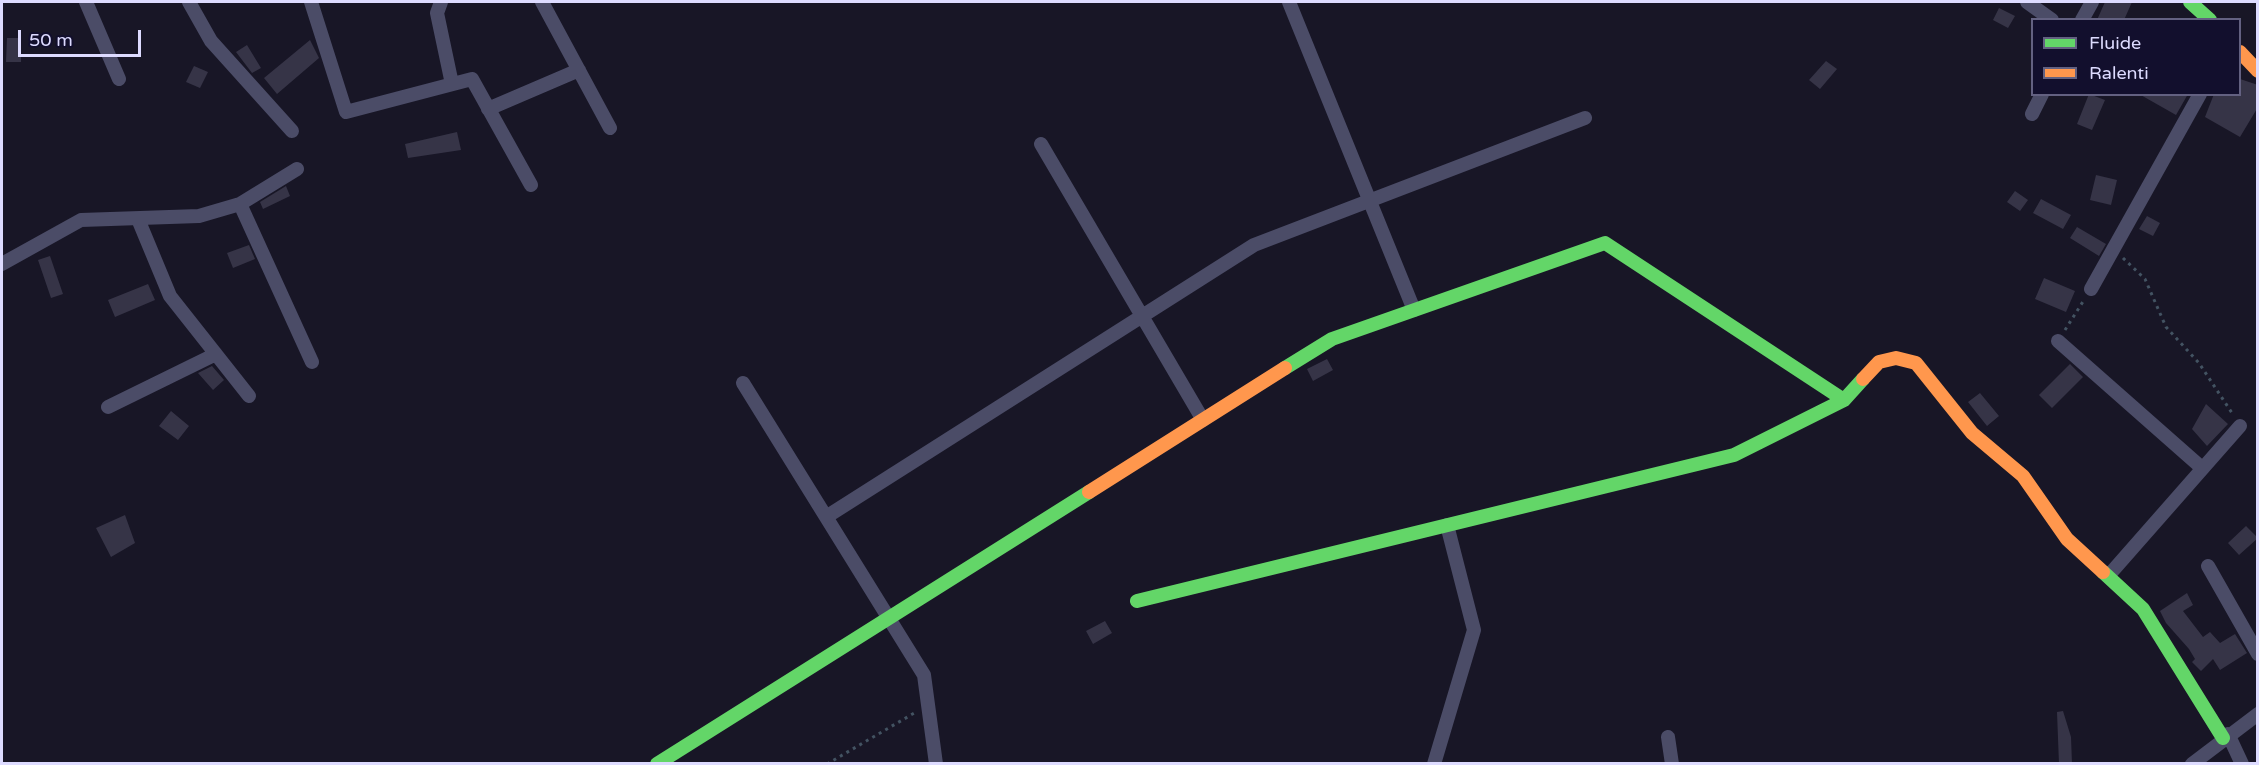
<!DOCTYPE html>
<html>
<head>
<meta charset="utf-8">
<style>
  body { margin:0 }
  #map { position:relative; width:2259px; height:765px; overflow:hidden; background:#181626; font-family:"Varela Round",sans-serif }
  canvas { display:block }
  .frame { position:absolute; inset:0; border:3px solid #dddbff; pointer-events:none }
  .legend { position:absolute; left:2031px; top:18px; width:210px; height:78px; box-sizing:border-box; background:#120f2d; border:2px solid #636181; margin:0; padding:8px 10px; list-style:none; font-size:18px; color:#dddbff }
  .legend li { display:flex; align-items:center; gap:12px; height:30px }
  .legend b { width:30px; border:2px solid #636181 }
  .scale { position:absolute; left:18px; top:30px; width:123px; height:27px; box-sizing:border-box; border:3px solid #dddbff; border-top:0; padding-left:8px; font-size:18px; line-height:21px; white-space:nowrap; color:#dddbff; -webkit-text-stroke:4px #120f2d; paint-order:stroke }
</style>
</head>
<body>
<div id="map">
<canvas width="2259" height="765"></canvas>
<div class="frame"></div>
<ul class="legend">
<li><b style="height:8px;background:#63d668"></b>Fluide</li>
<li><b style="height:8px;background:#ff974d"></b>Ralenti</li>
</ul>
<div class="scale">50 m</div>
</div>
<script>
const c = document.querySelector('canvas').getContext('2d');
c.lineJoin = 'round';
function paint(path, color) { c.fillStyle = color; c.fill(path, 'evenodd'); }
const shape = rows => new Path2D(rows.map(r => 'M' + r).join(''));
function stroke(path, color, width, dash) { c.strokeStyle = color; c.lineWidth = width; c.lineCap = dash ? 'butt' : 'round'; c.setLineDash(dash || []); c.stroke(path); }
paint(shape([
  [2105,2,2132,2,2124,20,2097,20],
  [1999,8,2015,16,2008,28,1993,20],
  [7,38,21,38,21,62,6,62],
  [310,40,319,58,277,94,264,78],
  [247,45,261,68,252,73,236,52],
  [1826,61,1837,69,1820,89,1809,80],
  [194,66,208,72,200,88,186,82],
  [2240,79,2258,85,2258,107,2240,137,2205,117,2214,94,2240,94],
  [2089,94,2105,100,2092,130,2077,124],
  [2139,94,2188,94,2176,115],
  [457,132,461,150,408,158,405,144],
  [2096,175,2117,180,2111,205,2090,200],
  [286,186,290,196,263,209,260,202],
  [2015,191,2028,200,2020,211,2007,202],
  [2041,199,2071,215,2063,229,2033,213],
  [2147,216,2160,223,2153,236,2139,229],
  [2077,227,2106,244,2099,256,2070,238],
  [249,245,255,259,233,268,227,253],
  [50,256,63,294,51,298,38,260],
  [2044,278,2075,291,2066,312,2035,299],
  [148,284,155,300,115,317,108,300],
  [1327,359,1333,370,1313,381,1307,369],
  [2070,364,2083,377,2052,408,2039,395],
  [212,366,224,380,213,390,198,373],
  [1980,393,1999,416,1987,426,1968,402],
  [2206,404,2228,424,2207,446,2192,429],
  [171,411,189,426,178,440,159,426],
  [125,515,135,543,111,557,96,528],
  [2246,526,2258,538,2239,555,2228,543],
  [2187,593,2193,605,2183,611,2203,637,2210,632,2220,643,2235,634,2247,653,2220,670,2213,659,2201,671,2192,662,2195,659,2189,649,2166,623,2160,611],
  [1105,621,1112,633,1093,644,1086,631],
  [2063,711,2071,737,2072,764,2059,764,2057,712]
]), '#363447');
stroke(shape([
  [2123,258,2145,279,2166,327,2199,363,2232,413],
  [2065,330,2084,300],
  [827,764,916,712]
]), '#435362', 3, [3, 4.5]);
stroke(shape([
  [86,2,119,79],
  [189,2,211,41,292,131],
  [311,2,346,112,472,79,531,185],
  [441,2,437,13,452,84],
  [542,2,610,128],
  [1289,2,1414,310],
  [2027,2,2052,20],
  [2082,20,2092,2],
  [488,109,579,70],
  [2032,114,2042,94],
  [1041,144,1203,420],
  [240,204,312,362],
  [138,219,170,296,249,396],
  [2,264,81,220,199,216,240,204,297,169],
  [2091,289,2200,94],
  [2058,341,2202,468],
  [743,383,924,675,936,764],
  [108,407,216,354],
  [826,517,1254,245,1585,118],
  [2208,566,2258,654],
  [2109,575,2240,426],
  [2228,734,2242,764],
  [1668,737,1672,764],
  [1434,764,1474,630,1447,525],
  [2192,764,2258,714]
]), '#4b4c67', 14);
stroke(shape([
  [2190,2,2210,20],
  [1285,368,1332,339,1605,243,1844,400],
  [2103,572,2143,609,2223,738],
  [1137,601,1734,455,1844,400,1863,379],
  [657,764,1089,492]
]), '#63d668', 14);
stroke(shape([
  [2240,52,2258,71],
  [1863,379,1879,362,1896,358,1916,363,1972,433,2023,476,2067,539,2103,572],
  [1089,492,1285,368]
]), '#ff974d', 14);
</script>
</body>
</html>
